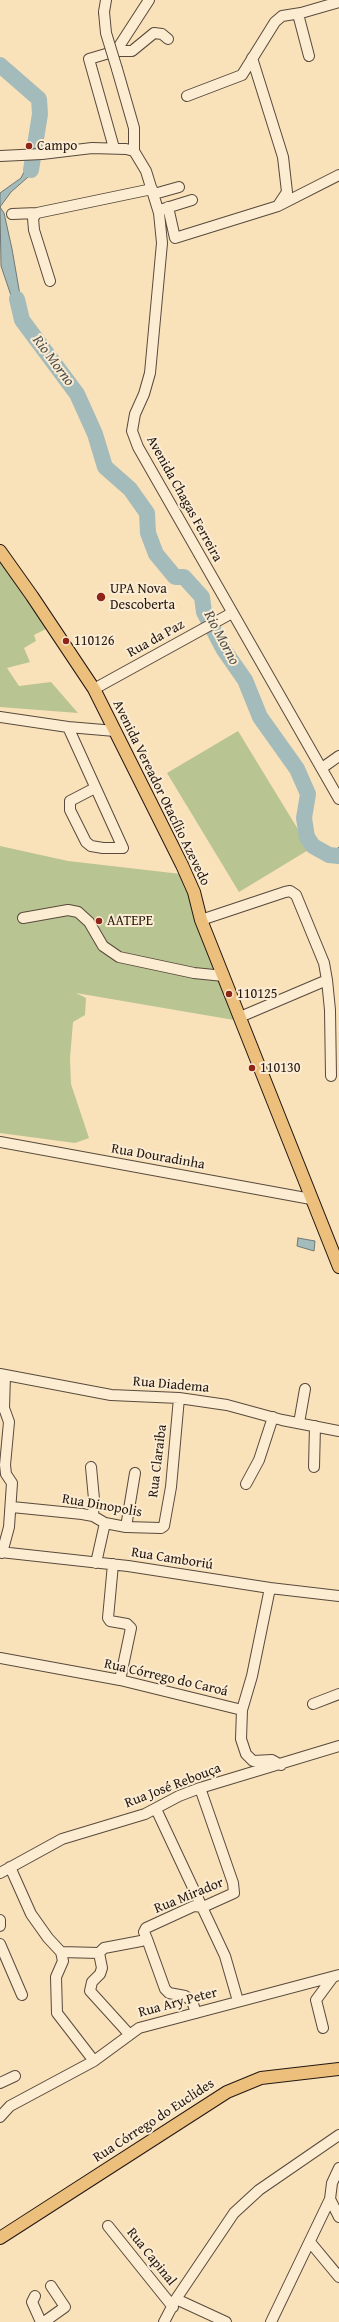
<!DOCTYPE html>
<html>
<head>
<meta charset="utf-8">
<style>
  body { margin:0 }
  canvas { display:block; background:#f9e1b9 }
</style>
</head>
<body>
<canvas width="339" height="2322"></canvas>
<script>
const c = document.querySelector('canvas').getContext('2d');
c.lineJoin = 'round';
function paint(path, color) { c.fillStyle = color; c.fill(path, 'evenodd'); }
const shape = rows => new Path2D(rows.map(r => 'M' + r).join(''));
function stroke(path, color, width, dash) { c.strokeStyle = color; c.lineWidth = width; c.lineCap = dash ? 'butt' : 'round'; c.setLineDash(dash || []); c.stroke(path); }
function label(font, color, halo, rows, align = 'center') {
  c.font = font + ' "Gentium Book Plus",serif'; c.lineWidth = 4; c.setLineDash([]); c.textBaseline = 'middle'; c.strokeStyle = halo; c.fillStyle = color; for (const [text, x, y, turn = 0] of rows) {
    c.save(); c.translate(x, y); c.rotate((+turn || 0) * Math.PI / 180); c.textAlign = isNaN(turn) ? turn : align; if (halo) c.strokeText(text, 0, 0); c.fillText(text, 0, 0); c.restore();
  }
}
paint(shape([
  [0,558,48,628,34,635,36,641,24,648,30,662,7,668,19,686,51,682,78,713,0,707],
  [238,731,310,849,239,892,167,773],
  [0,846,68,861,181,874,185,881,234,1020,76,993,86,998,85,1015,73,1022,70,1058,71,1084,89,1138,75,1143,0,1133]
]), '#b9c493');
const water = shape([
  [30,160,39,160,36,170,11,192,0,207,0,193,21,178,30,160],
  [0,207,4,213,12,249,24,318,20,322,1,266,0,207],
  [298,1238,315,1241,314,1251,297,1246,298,1238]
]);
paint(water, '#a3bbbb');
stroke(water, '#707977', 1);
stroke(shape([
  [336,855,339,848]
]), '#707977', 2.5);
stroke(shape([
  [0,65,39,99,40,114,31,170],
  [17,299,22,320,77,394,95,434,105,467,130,489,147,513,148,533,156,554,175,577,184,577,202,597,204,612,224,650,245,680,260,717,297,769,308,794,304,818,307,837,313,846,329,855,339,856]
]), '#a3bbbb', 16);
const minor = shape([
  [104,12,106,0],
  [298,14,309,56],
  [116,51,149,0],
  [252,58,283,157,287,192,279,204],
  [117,69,134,128,134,151,146,171,159,213,162,243,150,373,144,394,135,414,132,431,138,447,339,799],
  [187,96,242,75,275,22,282,16,301,13,339,2],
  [114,148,89,59,116,51,132,51,154,33,162,34,168,39],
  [0,156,42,154,92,148,126,149,134,151],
  [154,194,179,187],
  [168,207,175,238,278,206,339,175],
  [163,209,192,200],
  [37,213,33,218,34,230,50,281],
  [12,214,37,213,152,189],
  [94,689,232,613],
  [0,717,68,727,115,731],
  [68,727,123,848,103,848,91,846,86,842,70,810,70,801,95,788],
  [322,768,339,756],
  [23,918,68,910,78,912,89,922,103,946,119,957,194,973,224,976],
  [201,920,285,892,290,891,296,895,324,963,327,980,330,1010,331,1076],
  [240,1017,327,980],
  [0,1142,311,1199],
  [0,1374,111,1395,179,1398,227,1405,282,1420,339,1431],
  [299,1423,305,1389],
  [91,1467,94,1499,93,1516],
  [314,1467,315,1426],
  [246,1484,259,1460,273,1417],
  [12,1507,82,1514,93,1516,105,1523,126,1527,161,1528,164,1526,171,1487,179,1398],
  [126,1527,135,1473],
  [0,1552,128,1566,270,1588,339,1596],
  [2,1553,9,1527,12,1483,6,1474,5,1465,9,1422,4,1408,5,1375],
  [96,1563,105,1523],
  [113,1564,108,1618,110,1621,127,1624,131,1628,120,1680],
  [0,1658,120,1680,242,1710,241,1739,246,1754,253,1761,272,1760,281,1765],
  [313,1704,339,1694],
  [242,1710,252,1676,270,1588],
  [156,1809,225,1956,238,2001],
  [10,1867,31,1914,48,1938,61,1952],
  [0,1873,62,1839,145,1814,179,1796,200,1788,339,1746],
  [0,1920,0,1926],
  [147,1939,165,1989,169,1993,185,1996,192,2001,196,2013],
  [0,1944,22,1995],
  [61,1952,99,1953,104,1948,141,1941,147,1939,144,1932,146,1928,194,1906,203,1907,234,1893,233,1883,200,1788],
  [61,1952,63,1961,56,1977,57,2013,94,2061],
  [99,1953,102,1968,100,1974,92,1982,90,1991,129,2034],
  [323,2028,316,2000,333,1977],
  [0,2083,15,2076],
  [0,2117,10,2106,94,2061,139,2028,339,1975],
  [339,2168,332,2183,330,2199,339,2217],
  [108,2226,173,2307],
  [310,2242,339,2277],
  [35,2296,32,2302,41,2322],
  [176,2299,226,2322],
  [44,2322,65,2307,51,2286],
  [164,2322,176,2299,234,2213,259,2190,339,2135],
  [271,2322,330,2199]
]);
const major = shape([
  [0,551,32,596,94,689,182,865,194,892,201,920,339,1267],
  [0,2238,227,2092,261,2078,339,2069]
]);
stroke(minor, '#584a3c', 12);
stroke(major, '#231712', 14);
stroke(minor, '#fbecd2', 10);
stroke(major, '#ecc07c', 12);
const minorBridge = shape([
  [104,12,106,33,117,69]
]);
stroke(minorBridge, '#584a3c', 12, []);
stroke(minorBridge, '#fbecd2', 10);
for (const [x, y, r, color] of [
  [29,146,4,"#8f2418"],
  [101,597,5,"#8f2418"],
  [66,641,4,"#8f2418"],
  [99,921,4,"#8f2418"],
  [229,994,4,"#8f2418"],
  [252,1068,4,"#8f2418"]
]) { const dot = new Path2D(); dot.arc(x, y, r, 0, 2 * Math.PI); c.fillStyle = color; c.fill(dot); stroke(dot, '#fbecd2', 1.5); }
label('14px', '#231712', '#fbecd2', [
  ["Campo",37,146],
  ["UPA Nova",110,589],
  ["Descoberta",110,605],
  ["110126",74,641],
  ["AATEPE",107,921],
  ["110125",237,994],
  ["110130",260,1068]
], 'left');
label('14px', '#231712', '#fbecd2', [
  ["Avenida Chagas Ferreira",184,499,61],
  ["Rua da Paz",156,639,-29],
  ["Avenida Vereador Otacílio Azevedo",161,793,64],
  ["Rua Douradinha",158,1157,10],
  ["Rua Diadema",171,1385,5],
  ["Rua Claraiba",158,1461,-83],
  ["Rua Dinopolis",102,1506,10],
  ["Rua Camboriú",172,1559,9],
  ["Rua Córrego do Caroá",166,1678,13],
  ["Rua José Rebouça",173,1786,-21],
  ["Rua Mirador",189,1896,-22],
  ["Rua Ary Peter",178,2003,-15],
  ["Rua Córrego do Euclides",154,2121,-33],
  ["Rua Capinal",151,2257,51]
]);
label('italic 15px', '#50504d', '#fbecd2', [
  ["Rio Morno",53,361,53],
  ["Rio Morno",221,638,62]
]);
</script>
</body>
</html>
